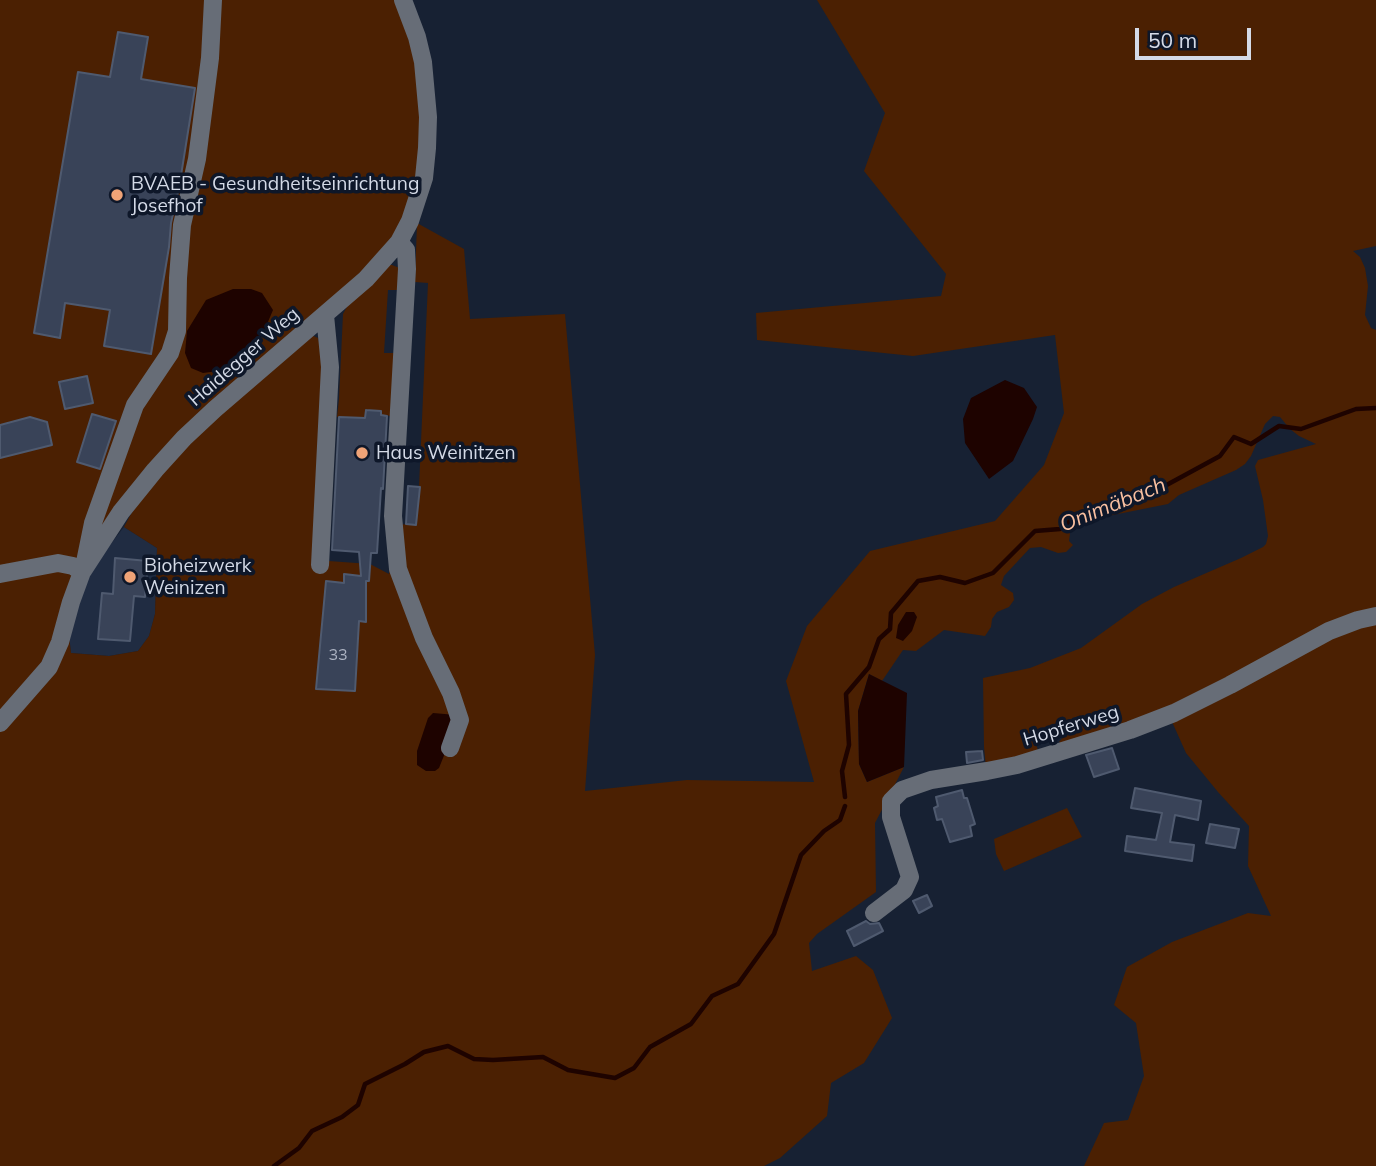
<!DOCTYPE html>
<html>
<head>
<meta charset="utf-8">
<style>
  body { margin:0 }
  #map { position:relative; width:1376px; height:1166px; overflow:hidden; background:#172133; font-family:Mulish,sans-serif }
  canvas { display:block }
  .scale { position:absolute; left:1135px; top:28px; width:116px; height:32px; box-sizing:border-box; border:4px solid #d4dae7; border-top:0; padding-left:9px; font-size:21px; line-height:24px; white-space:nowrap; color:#d4dae7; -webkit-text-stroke:5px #0e1729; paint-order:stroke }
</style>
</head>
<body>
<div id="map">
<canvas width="1376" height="1166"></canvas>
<div class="scale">50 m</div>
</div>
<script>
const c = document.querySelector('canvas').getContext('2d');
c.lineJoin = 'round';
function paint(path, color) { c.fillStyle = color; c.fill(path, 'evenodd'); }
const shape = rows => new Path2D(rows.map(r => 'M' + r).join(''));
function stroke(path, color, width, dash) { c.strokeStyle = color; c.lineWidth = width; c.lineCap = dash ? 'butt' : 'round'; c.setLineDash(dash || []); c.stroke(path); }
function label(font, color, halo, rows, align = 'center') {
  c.font = font + ' Mulish,sans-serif'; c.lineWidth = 7; c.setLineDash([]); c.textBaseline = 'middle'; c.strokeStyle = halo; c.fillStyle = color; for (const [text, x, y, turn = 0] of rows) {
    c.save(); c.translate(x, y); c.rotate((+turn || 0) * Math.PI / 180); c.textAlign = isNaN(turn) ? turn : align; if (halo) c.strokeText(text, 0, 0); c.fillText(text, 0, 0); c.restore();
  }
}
paint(shape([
  [124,527,157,548,155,614,149,636,138,651,109,656,71,653,68,627,82,593,96,563]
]), '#202c42');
paint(shape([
  [0,0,403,0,417,37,423,62,426,86,428,117,427,148,424,178,410,221,399,242,366,279,269,361,184,438,155,470,121,512,82,572,71,602,67,619,71,653,109,656,138,651,149,636,155,614,157,548,124,527,131,514,152,484,187,445,272,364,309,334,318,338,323,357,315,560,370,564,389,574,390,526,407,524,418,510,428,283,415,282,417,223,464,249,470,319,565,314,595,655,585,791,687,780,814,782,786,681,807,626,870,551,995,521,1044,465,1064,413,1055,335,913,356,757,340,756,313,941,296,946,274,864,171,885,113,817,0,1376,0,1376,246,1353,251,1360,257,1365,268,1368,286,1365,315,1371,328,1376,330,1376,613,1357,617,1327,628,1229,682,1173,709,1129,727,1071,745,1069,743,1063,745,1059,742,1064,736,1069,733,1069,728,1065,724,1058,723,1050,726,1036,737,1036,743,1039,755,986,768,984,747,983,678,1030,668,1081,648,1142,604,1174,587,1241,558,1263,547,1266,544,1268,536,1263,500,1255,466,1258,460,1316,444,1299,436,1290,429,1280,417,1273,416,1265,424,1251,456,1245,464,1236,470,1179,495,1168,504,1088,520,1072,519,1069,541,1073,545,1066,552,1058,553,1041,547,1030,548,1004,576,1001,585,1013,593,1014,600,1009,607,997,612,992,619,991,627,985,636,944,630,916,651,903,650,882,681,869,674,858,711,859,764,867,782,904,767,875,823,876,892,817,934,809,943,812,971,856,956,873,970,892,1018,864,1063,831,1083,827,1116,780,1158,764,1166,0,1166],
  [385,265,392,265,402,269,401,290,388,290,384,353,397,353,391,416,381,415,381,411,367,410,365,418,337,417,339,399,343,314,349,303],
  [1376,617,1376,1166,1084,1166,1104,1123,1128,1120,1144,1076,1136,1023,1114,1005,1127,967,1172,942,1248,913,1271,916,1248,866,1249,826,1218,792,1186,753,1169,715],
  [1067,808,1082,837,1004,871,996,854,994,839]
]), '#4b2002');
paint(shape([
  [233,289,251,289,262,293,273,310,262,336,225,370,203,373,191,368,185,353,187,331,206,300],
  [1005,380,1024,388,1037,407,1033,419,1013,461,989,479,965,443,963,419,971,398],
  [906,612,914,612,917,617,912,631,903,641,896,638,898,625],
  [869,674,907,693,904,767,867,782,859,764,858,711],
  [433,713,456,715,441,751,445,753,439,768,435,771,426,771,417,765,417,751,428,718]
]), '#1e0300');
stroke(shape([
  [845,797,842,771,849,745,846,694,869,667,879,639,890,629,891,613,918,581,940,577,965,583,993,573,1035,531,1060,529,1074,518,1092,514,1107,503,1150,494,1220,456,1234,437,1251,444,1279,426,1301,429,1356,409,1376,408],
  [274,1166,299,1148,312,1131,342,1117,358,1105,365,1084,405,1064,424,1052,448,1046,474,1059,493,1060,543,1057,568,1070,615,1078,634,1068,650,1047,691,1024,712,996,738,984,774,934,801,855,824,831,840,820,845,806]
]), '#1e0300', 4.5);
const building = shape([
  [118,32,148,37,141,79,195,88,179,188,171,223,169,247,151,354,104,346,110,310,65,303,60,338,34,333,78,72,110,77,118,32],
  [87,376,93,403,65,409,59,382,87,376],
  [366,410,381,411,381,415,387,416,383,489,381,488,377,553,371,553,369,581,366,581,366,622,359,621,355,691,316,689,326,581,344,583,344,574,361,576,359,552,332,550,339,417,365,418,366,410],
  [92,414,116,421,100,469,77,462,92,414],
  [30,417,47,422,52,445,0,458,0,425,30,417],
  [408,486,420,487,416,525,406,524,408,486],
  [115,558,148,561,145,597,134,596,130,641,98,639,102,593,113,594,115,558],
  [1112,748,1119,769,1094,777,1086,755,1112,748],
  [982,751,983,760,967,763,966,752,982,751],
  [1135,788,1201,801,1198,820,1175,815,1170,842,1194,845,1192,861,1125,851,1127,836,1156,840,1162,813,1131,808,1135,788],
  [962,790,964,798,967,798,975,824,970,826,972,836,950,842,942,819,937,820,934,808,938,806,936,797,962,790],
  [1210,824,1239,829,1235,848,1206,843,1210,824],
  [927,895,932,906,919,913,913,901,927,895],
  [866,921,870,924,879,923,883,931,854,946,847,931,866,921]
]);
paint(building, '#394358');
stroke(building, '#4f5a6f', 2);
stroke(shape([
  [399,242,406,250,407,269,393,516,398,569,424,638,451,693,460,720,450,748],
  [85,562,93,523,135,405,170,353,177,331,178,278,182,225,197,159,210,58,213,0],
  [320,565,330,367,325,315],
  [0,574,58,563,73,566,82,572],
  [0,723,49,667,60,642,71,602,82,572,121,512,155,470,184,438,215,409,366,279,399,242,410,221,424,178,427,148,428,117,423,62,417,37,403,0],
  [874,913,904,890,910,877,891,817,891,801,902,790,931,780,987,771,1017,765,1130,730,1174,713,1230,685,1329,631,1358,620,1376,616]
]), '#676d77', 18);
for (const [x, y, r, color] of [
  [117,195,7,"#efa377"],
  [362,453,7,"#efa377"],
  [130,577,7,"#efa377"]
]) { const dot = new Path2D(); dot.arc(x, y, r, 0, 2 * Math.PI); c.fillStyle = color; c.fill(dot); stroke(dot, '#0e1729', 2.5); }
label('16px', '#adb4c3', null, [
  ["33",338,655]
]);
label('19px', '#d4dae7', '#0e1729', [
  ["BVAEB - Gesundheitseinrichtung",131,184],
  ["Josefhof",131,206],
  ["Haus Weinitzen",376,453],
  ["Bioheizwerk",144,566],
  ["Weinizen",144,588]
], 'left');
label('19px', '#d4dae7', '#0e1729', [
  ["Haidegger Weg",244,357,-41],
  ["Hopferweg",1071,726,-17]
]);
label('italic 21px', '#f8bfa0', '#0e1729', [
  ["Onimäbach",1113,505,-22]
]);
</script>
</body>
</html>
